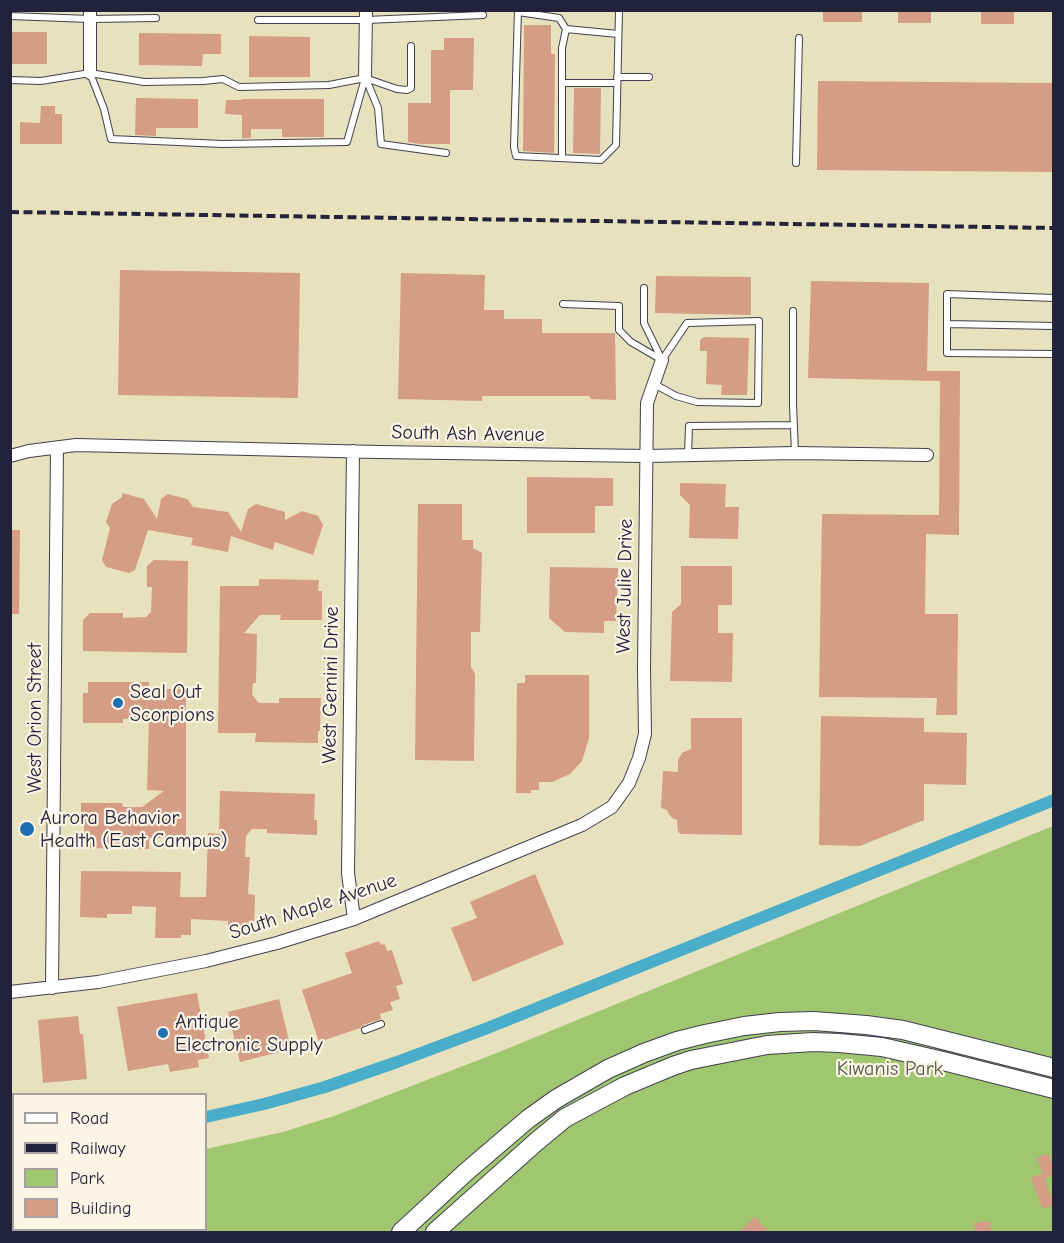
<!DOCTYPE html>
<html>
<head>
<meta charset="utf-8">
<style>
  body { margin:0 }
  #map { position:relative; width:1064px; height:1243px; overflow:hidden; background:#e7e1be; font-family:"Comic Neue",sans-serif }
  canvas { display:block }
  .frame { position:absolute; inset:0; border:12px solid #22223b; pointer-events:none }
  .legend { position:absolute; left:12px; top:1093px; width:195px; height:138px; box-sizing:border-box; background:#fcf5e5; border:2px solid #a5a1a1; margin:0; padding:8px 10px; list-style:none; font-size:18px; color:#22223b }
  .legend li { display:flex; align-items:center; gap:12px; height:30px }
  .legend b { width:30px; border:2px solid #a5a1a1 }
</style>
</head>
<body>
<div id="map">
<canvas width="1064" height="1243"></canvas>
<div class="frame"></div>
<ul class="legend">
<li><b style="height:8px;background:#fff"></b>Road</li>
<li><b style="height:8px;background:#22223b"></b>Railway</li>
<li><b style="height:16px;background:#a1c670"></b>Park</li>
<li><b style="height:16px;background:#d59c86"></b>Building</li>
</ul>
</div>
<script>
const c = document.querySelector('canvas').getContext('2d');
c.lineJoin = 'round';
function paint(path, color) { c.fillStyle = color; c.fill(path, 'evenodd'); }
const shape = rows => new Path2D(rows.map(r => 'M' + r).join(''));
function stroke(path, color, width, dash) { c.strokeStyle = color; c.lineWidth = width; c.lineCap = dash ? 'butt' : 'round'; c.setLineDash(dash || []); c.stroke(path); }
function label(font, color, halo, rows, align = 'center') {
  c.font = font + ' "Comic Neue",sans-serif'; c.lineWidth = 4.5; c.setLineDash([]); c.textBaseline = 'middle'; c.strokeStyle = halo; c.fillStyle = color; for (const [text, x, y, turn = 0] of rows) {
    c.save(); c.translate(x, y); c.rotate((+turn || 0) * Math.PI / 180); c.textAlign = isNaN(turn) ? turn : align; if (halo) c.strokeText(text, 0, 0); c.fillText(text, 0, 0); c.restore();
  }
}
paint(shape([
  [1053,826,1053,1232,11,1232,10,1171,13,1171,14,1230,206,1230,206,1149,283,1132,334,1116,494,1054]
]), '#a1c670');
stroke(shape([
  [206,1117,264,1104,325,1087,397,1062,485,1029,1054,800],
  [10,1145,14,1144]
]), '#4aadc9', 12);
paint(shape([
  [823,10,862,10,862,22,823,22],
  [898,10,931,10,931,23,898,23],
  [981,10,1014,10,1014,24,981,24],
  [524,25,551,25,551,54,555,54,554,153,523,151],
  [10,32,47,32,47,64,10,64],
  [139,33,221,34,221,54,203,54,202,66,139,65],
  [249,36,310,37,310,77,249,77],
  [444,38,474,38,473,90,450,90,450,144,420,144,408,142,408,103,431,103,431,50,444,50],
  [818,81,1053,83,1053,172,817,170],
  [574,88,601,88,600,154,573,153],
  [136,98,198,99,198,128,156,128,156,136,135,135],
  [242,99,324,99,324,137,282,137,282,129,251,129,251,138,242,138,242,115,225,114,226,100,242,100],
  [41,106,55,106,55,114,62,114,62,144,20,144,20,122,40,123],
  [120,270,300,273,298,398,118,395],
  [401,273,485,275,484,310,504,310,504,319,542,319,542,333,615,333,616,400,591,399,589,396,482,396,482,401,398,399],
  [656,276,751,277,751,315,655,313],
  [811,281,929,283,927,371,960,371,959,535,926,534,925,614,958,614,957,715,936,715,937,698,819,697,822,514,939,515,940,381,808,378],
  [704,337,749,338,747,395,721,395,722,385,706,384,707,351,700,351,700,340],
  [527,477,613,478,613,506,595,506,595,533,527,533],
  [680,483,726,484,725,507,739,507,738,539,689,538,690,505,680,495],
  [122,493,144,499,157,519,161,499,168,494,187,499,193,507,228,512,241,532,248,509,256,504,285,512,285,520,302,511,318,516,323,525,313,555,275,542,273,550,231,536,228,552,191,545,193,538,148,530,135,570,129,573,106,567,102,560,110,528,106,522,112,504,122,497],
  [418,504,462,504,462,540,473,540,473,548,482,553,480,632,471,632,471,667,475,674,474,761,415,760],
  [10,530,20,530,19,614,10,614],
  [154,560,188,561,187,653,83,651,83,620,90,613,123,613,123,618,146,617,151,612,152,587,147,587,147,566],
  [681,566,732,566,732,605,718,605,718,633,733,633,732,682,670,681,672,612,681,604],
  [550,567,618,568,616,621,604,621,604,633,565,632,549,618],
  [259,579,319,580,318,591,322,591,322,620,280,620,281,615,260,615,244,633,257,634,256,683,253,683,252,695,259,703,279,703,279,698,321,698,320,731,318,731,318,743,255,742,256,733,218,733,220,586,259,586],
  [525,675,589,675,589,738,582,761,570,774,552,782,539,782,539,790,531,790,531,793,516,793,517,683,525,683],
  [88,682,149,682,149,689,186,689,186,838,149,838,149,849,84,848,84,826,81,826,81,803,122,803,123,807,142,807,164,791,147,790,149,719,123,719,123,723,83,723,83,693,88,693],
  [821,716,924,718,924,732,967,733,966,785,924,784,924,820,860,846,819,845],
  [691,718,742,718,742,835,681,834,678,832,677,820,672,818,669,814,667,810,661,808,663,771,678,772,678,760,682,753,691,749],
  [220,791,315,794,314,820,317,820,317,835,267,833,267,829,252,829,246,836,245,857,250,857,248,894,255,895,254,927,228,926,228,921,191,919,191,935,181,935,181,938,155,938,156,907,132,906,132,914,107,914,107,918,80,917,81,871,181,872,180,897,206,897,208,833,219,834],
  [535,874,564,944,473,982,451,928,477,918,470,902],
  [379,941,381,945,385,944,387,951,392,950,403,984,396,986,400,999,390,1002,393,1010,380,1014,381,1019,363,1025,360,1028,319,1042,302,990,352,973,345,953],
  [197,993,209,1058,198,1060,199,1067,170,1072,168,1064,128,1071,117,1007],
  [279,999,291,1049,240,1062,228,1012],
  [78,1016,80,1034,83,1034,87,1079,43,1083,38,1020],
  [1048,1153,1053,1167,1053,1175,1045,1179,1037,1158],
  [1043,1173,1053,1202,1053,1205,1043,1209,1031,1178],
  [755,1217,770,1233,738,1233],
  [990,1221,991,1233,975,1233,974,1223]
]), '#d59c86');
const lane = shape([
  [518,10,514,147,516,156,601,160,616,145,619,10],
  [518,12,559,18,566,29,618,34],
  [10,16,90,19,156,18],
  [258,20,366,20,483,15],
  [90,73,104,109,111,139,222,144,347,142,365,78],
  [617,77,649,77],
  [366,79,378,108,381,144,446,153],
  [10,80,41,81,90,73,144,82,203,81,223,79,239,87,329,85,365,78,397,89,407,90,411,88,411,46],
  [562,83,617,83],
  [562,158,562,48,566,29],
  [796,163,799,38],
  [644,288,644,323,662,360],
  [1054,298,947,294,947,324,1054,326],
  [563,304,619,306,619,330,631,342,662,360],
  [793,311,793,405,795,453],
  [947,324,947,353,1054,354],
  [654,384,676,396,697,402,758,403,759,321,687,323,662,360],
  [688,455,689,426,794,425],
  [365,1030,381,1024]
]);
const street = shape([
  [90,73,90,10],
  [365,78,366,10],
  [353,451,348,873,354,919],
  [10,456,29,451,76,445,379,452,646,456,795,453,927,455],
  [52,988,57,448],
  [10,992,98,982,206,961,277,943,354,919,383,907,582,825,612,807,629,783,639,758,645,734,644,669,647,403,662,360]
]);
const secondary = shape([
  [401,1232,466,1172,528,1119,556,1099,608,1069,644,1053,677,1041,705,1034,744,1026,780,1022,814,1021,866,1025,903,1030,1054,1068],
  [435,1232,536,1142,565,1118,625,1086,673,1066,691,1060,767,1045,813,1042,839,1043,882,1047,943,1061,1054,1089]
]);
stroke(lane, '#403f4f', 8);
stroke(street, '#403f4f', 14);
stroke(secondary, '#403f4f', 20);
stroke(lane, '#fff', 6);
stroke(street, '#fff', 12);
stroke(secondary, '#fff', 18);
stroke(shape([
  [10,212,1054,228]
]), '#22223b', 4, [9, 4.5]);
for (const [x, y, r, color] of [
  [118,703,6,"#1f6fb2"],
  [27,829,8,"#1f6fb2"],
  [163,1033,6,"#1f6fb2"]
]) { const dot = new Path2D(); dot.arc(x, y, r, 0, 2 * Math.PI); c.fillStyle = color; c.fill(dot); stroke(dot, '#fcf5e5', 2); }
label('20px', '#22223b', '#fcf5e5', [
  ["South Ash Avenue",468,434,1],
  ["West Julie Drive",625,586,-89],
  ["West Gemini Drive",331,685,-89],
  ["West Orion Street",35,718,-90],
  ["South Maple Avenue",313,907,-18]
]);
label('20px', '#22223b', '#fcf5e5', [
  ["Seal Out",130,692],
  ["Scorpions",130,715],
  ["Aurora Behavior",40,818],
  ["Health (East Campus)",40,841],
  ["Antique",175,1022],
  ["Electronic Supply",175,1045]
], 'left');
label('20px', '#4e5b4e', '#fcf5e5', [
  ["Kiwanis Park",890,1069]
]);
</script>
</body>
</html>
